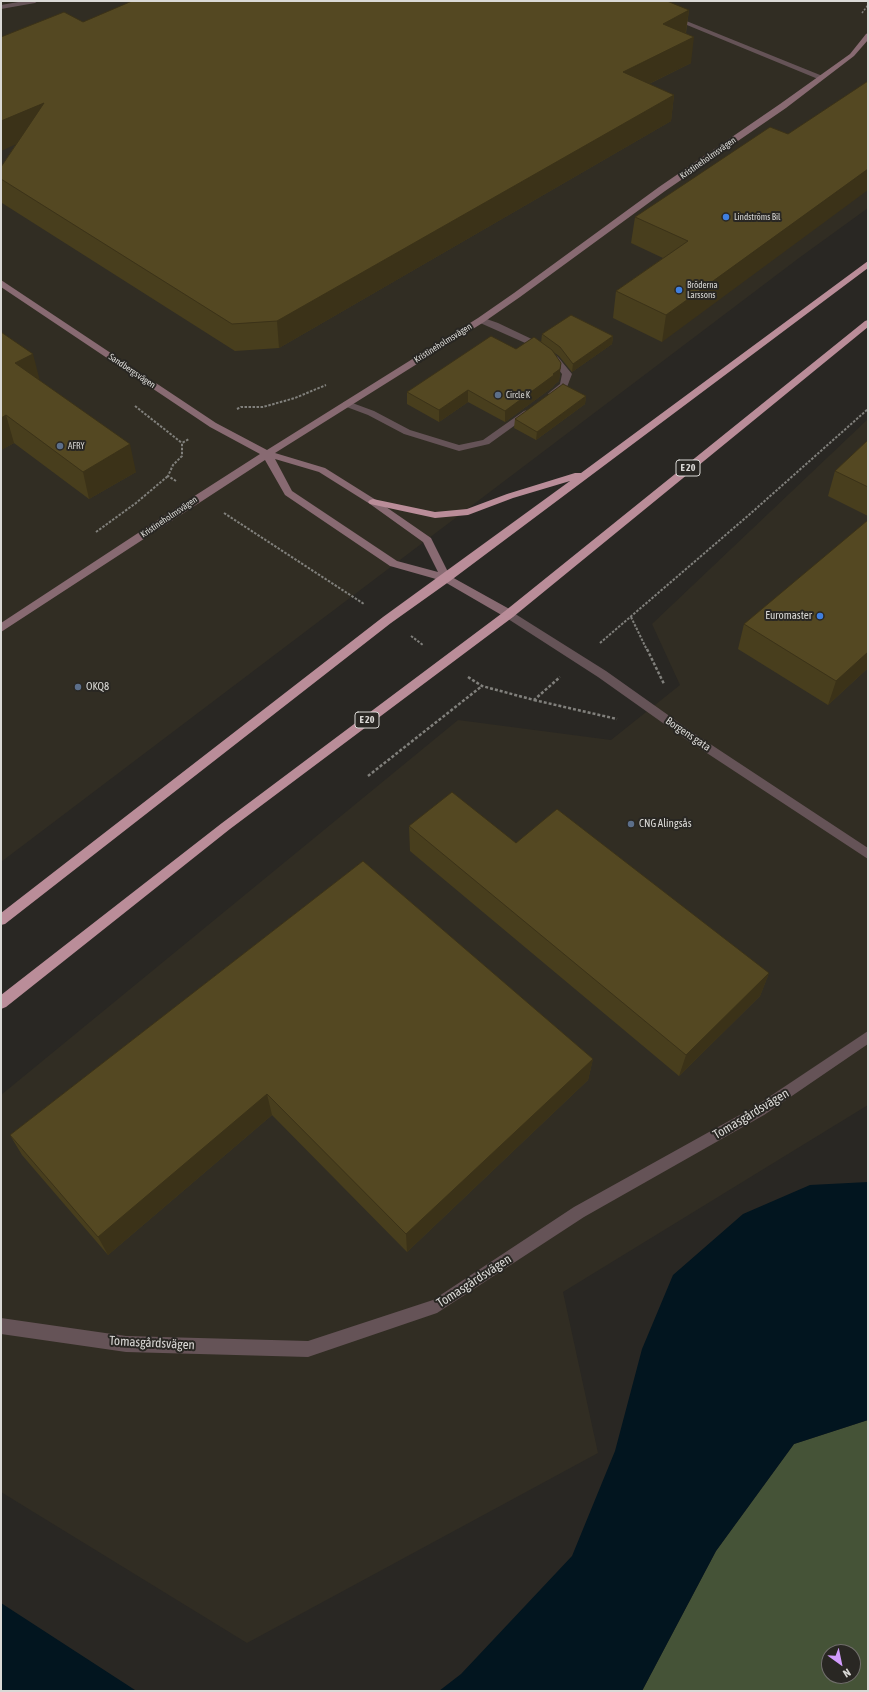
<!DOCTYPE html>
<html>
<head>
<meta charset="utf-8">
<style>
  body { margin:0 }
  #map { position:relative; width:869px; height:1692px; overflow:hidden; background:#292723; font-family:"Asap Condensed",sans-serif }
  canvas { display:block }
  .frame { position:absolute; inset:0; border:2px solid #dad9d6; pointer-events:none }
  .north { position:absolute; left:821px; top:1644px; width:40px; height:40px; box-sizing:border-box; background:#292723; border:1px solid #706e6b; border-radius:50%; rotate:147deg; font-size:11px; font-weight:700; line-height:16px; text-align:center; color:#dad9d6 }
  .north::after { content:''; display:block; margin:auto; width:14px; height:18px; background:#d29cfd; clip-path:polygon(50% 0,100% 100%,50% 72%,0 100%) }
</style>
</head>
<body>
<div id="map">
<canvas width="869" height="1692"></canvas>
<div class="frame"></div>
<div class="north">N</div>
</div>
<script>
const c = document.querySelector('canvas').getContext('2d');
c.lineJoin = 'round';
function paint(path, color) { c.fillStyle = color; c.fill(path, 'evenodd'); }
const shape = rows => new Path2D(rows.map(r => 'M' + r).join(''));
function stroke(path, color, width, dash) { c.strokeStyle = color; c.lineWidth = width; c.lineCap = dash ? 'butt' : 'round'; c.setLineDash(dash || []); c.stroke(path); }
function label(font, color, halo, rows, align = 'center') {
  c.font = font + ' "Asap Condensed",sans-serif'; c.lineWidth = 4; c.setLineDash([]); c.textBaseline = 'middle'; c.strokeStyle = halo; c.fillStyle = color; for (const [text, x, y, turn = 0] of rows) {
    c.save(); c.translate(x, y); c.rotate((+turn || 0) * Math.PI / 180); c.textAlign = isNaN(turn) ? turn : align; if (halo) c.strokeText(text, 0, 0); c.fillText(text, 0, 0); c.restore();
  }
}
paint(shape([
  [1,1,868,1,868,208,799,258,1,862],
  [868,419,868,1105,563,1292,598,1453,247,1643,1,1492,1,1095,458,720,611,740,680,685,652,624]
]), '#312d23');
paint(shape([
  [868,1420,868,1691,642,1691,716,1551,794,1444],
  [829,1652,853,1652,853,1676,829,1676]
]), '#455337');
paint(shape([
  [868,1182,868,1420,794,1444,716,1551,642,1691,439,1691,461,1674,572,1556,615,1451,642,1349,673,1275,743,1214,810,1185],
  [1,1603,135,1690,136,1691,1,1691]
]), '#02151f');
stroke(shape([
  [862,13,868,5]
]), '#81807c', 1.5, [2, 1.5]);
stroke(shape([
  [135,406,182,443],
  [237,409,241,407,263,407,295,398,326,385],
  [176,481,168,476,173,465,182,456,182,443,189,439],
  [224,513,364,604],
  [96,532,136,503,168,476],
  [631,617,647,650],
  [411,636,423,645],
  [600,643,750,514,868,409]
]), '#81807c', 2, [2.5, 1.5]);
stroke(shape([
  [647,649,664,684],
  [468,677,482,686,534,700,560,677],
  [534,700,617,719],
  [368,776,482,686]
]), '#81807c', 2.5, [3, 2]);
paint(shape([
  [24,1,38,1,35,3,1,9,1,5,24,1],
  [670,16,674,16,825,77,821,79,818,79,670,18,670,16],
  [481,317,498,323,538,342,558,357,572,374,567,387,556,396,550,396,548,394,550,392,560,384,562,374,552,361,532,346,478,322,477,320,481,317],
  [347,401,374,411,410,430,459,445,483,440,524,411,527,410,532,413,489,444,459,451,404,434,368,415,344,406,342,404,344,402,347,401]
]), '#655357');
paint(shape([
  [509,610,606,671,692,732,868,848,868,859,684,738,598,677,505,617,504,614,505,611,509,610],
  [868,1031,868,1044,764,1115,584,1217,437,1313,308,1357,126,1352,1,1334,1,1318,126,1336,308,1341,433,1300,574,1207,754,1107,868,1031]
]), '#655357');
paint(shape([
  [868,33,868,40,854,56,786,108,665,191,520,297,484,322,275,453,325,468,376,500,431,538,450,576,513,611,514,614,513,617,505,617,443,581,390,566,285,495,265,460,1,632,1,623,196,495,260,454,210,427,1,287,1,280,216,423,267,450,478,318,514,293,659,187,780,104,850,54,866,34,868,33],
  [275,459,319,472,370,504,423,542,438,572,397,561,292,491,275,459]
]), '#886a72');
paint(shape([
  [868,261,868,268,450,581,391,623,5,924,1,925,1,913,383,617,570,481,513,498,468,515,435,518,370,504,368,502,370,500,373,499,435,512,467,509,507,494,575,473,581,473,868,261],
  [868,320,868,327,513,617,230,829,6,1007,1,1009,1,995,222,823,505,611,865,321,868,320]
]), '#ba8d99');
paint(shape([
  [689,10,686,33,691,63,649,84,674,95,671,121,279,348,235,351,2,203,1,198,1,167,16,144,83,22],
  [788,134,662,342,613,318,616,291,663,258,631,243,635,217],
  [1,332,40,381,136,472,89,499,14,443,1,450],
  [542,334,613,336,612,344,572,372,559,356,552,351,561,363,559,381,554,385,553,387,505,422,468,402,439,422,407,404,407,392,516,349,541,343],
  [586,396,585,404,536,440,514,428,515,419],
  [868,440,868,516,828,496,835,471],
  [744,624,868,668,828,705,738,649],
  [409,826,516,843,769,973,760,996,679,1076,410,851],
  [363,861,593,1059,588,1080,407,1252,272,1115,108,1255,22,1155,10,1135]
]), '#483e1d');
paint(shape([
  [689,10,685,36,663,24],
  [694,37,691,63,620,98,623,72],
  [674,95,671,121,279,348,277,321],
  [44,103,50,129,1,151,1,121],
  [868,169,868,190,662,342,666,315],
  [613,336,612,344,572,372,573,364],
  [33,354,40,381,15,363],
  [561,363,559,381,554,385,553,387,505,422,505,411,553,374],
  [468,390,468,402,439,422,439,410],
  [586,396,585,404,536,440,537,432],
  [6,415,14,443,1,450,1,418],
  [130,444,136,472,89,499,83,472],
  [868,652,868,668,828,705,836,681],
  [769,973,760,996,679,1076,686,1055],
  [593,1059,588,1080,407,1252,406,1234],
  [267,1094,272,1115,108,1255,98,1237]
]), '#3b3218');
const building = shape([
  [132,1,667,1,689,10,663,24,694,37,623,72,674,95,277,321,232,324,1,179,1,167,44,103,1,121,1,37,64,12,83,22,132,1],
  [868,81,868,169,666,315,616,291,688,241,635,217,770,127,788,134,868,81],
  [571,315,613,336,573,364,560,347,542,334,571,315],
  [1,332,33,354,15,363,130,444,83,472,6,415,1,418,1,332],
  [491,336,516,349,534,337,552,350,561,363,560,369,553,374,554,375,505,411,468,390,439,410,407,392,491,336],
  [563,384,586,396,537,432,515,419,563,384],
  [868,440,868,487,835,471,868,440],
  [868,520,868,652,836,681,744,624,868,520],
  [452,792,516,843,557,809,769,973,686,1055,409,826,452,792],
  [363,861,593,1059,406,1234,267,1094,98,1237,10,1135,363,861]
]);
paint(building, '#544822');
stroke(building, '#3b3218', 1);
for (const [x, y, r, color] of [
  [726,217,4,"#3f7fe0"],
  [679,290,4,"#3f7fe0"],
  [498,395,4,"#5c6f8a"],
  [60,446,4,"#5c6f8a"],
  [820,616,4,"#3f7fe0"],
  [78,687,4,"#5c6f8a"],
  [631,824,4,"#5c6f8a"]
]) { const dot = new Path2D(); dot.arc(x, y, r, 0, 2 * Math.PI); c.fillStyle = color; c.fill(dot); stroke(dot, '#292723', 1.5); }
label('9px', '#dad9d6', '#292723', [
  ["Kristineholmsvägen",708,158,-35],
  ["Kristineholmsvägen",443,343,-32],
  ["Sandbergsvägen",132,371,34],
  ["Kristineholmsvägen",169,517,-34]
]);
label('9px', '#dad9d6', '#292723', [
  ["Lindströms Bil",734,217],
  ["Bröderna",687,285],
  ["Larssons",687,295],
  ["Circle K",506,395],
  ["AFRY",68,446]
], 'left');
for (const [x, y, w] of [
  [688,468,24],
  [367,720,24]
]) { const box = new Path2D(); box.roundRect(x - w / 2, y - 8, w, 16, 3); c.fillStyle = '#292723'; c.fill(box); stroke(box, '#dad9d6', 1); }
label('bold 10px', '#dad9d6', null, [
  ["E 20",688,468],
  ["E 20",367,720]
]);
label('11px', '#dad9d6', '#292723', [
  ["Euromaster",812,616,"right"],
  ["OKQ8",86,687],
  ["CNG Alingsås",639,824]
], 'left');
label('11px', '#dad9d6', '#292723', [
  ["Borgens gata",688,734,34]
]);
label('13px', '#dad9d6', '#292723', [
  ["Tomasgårdsvägen",751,1114,-31],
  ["Tomasgårdsvägen",474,1281,-33],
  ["Tomasgårdsvägen",152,1343,3]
]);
</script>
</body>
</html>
